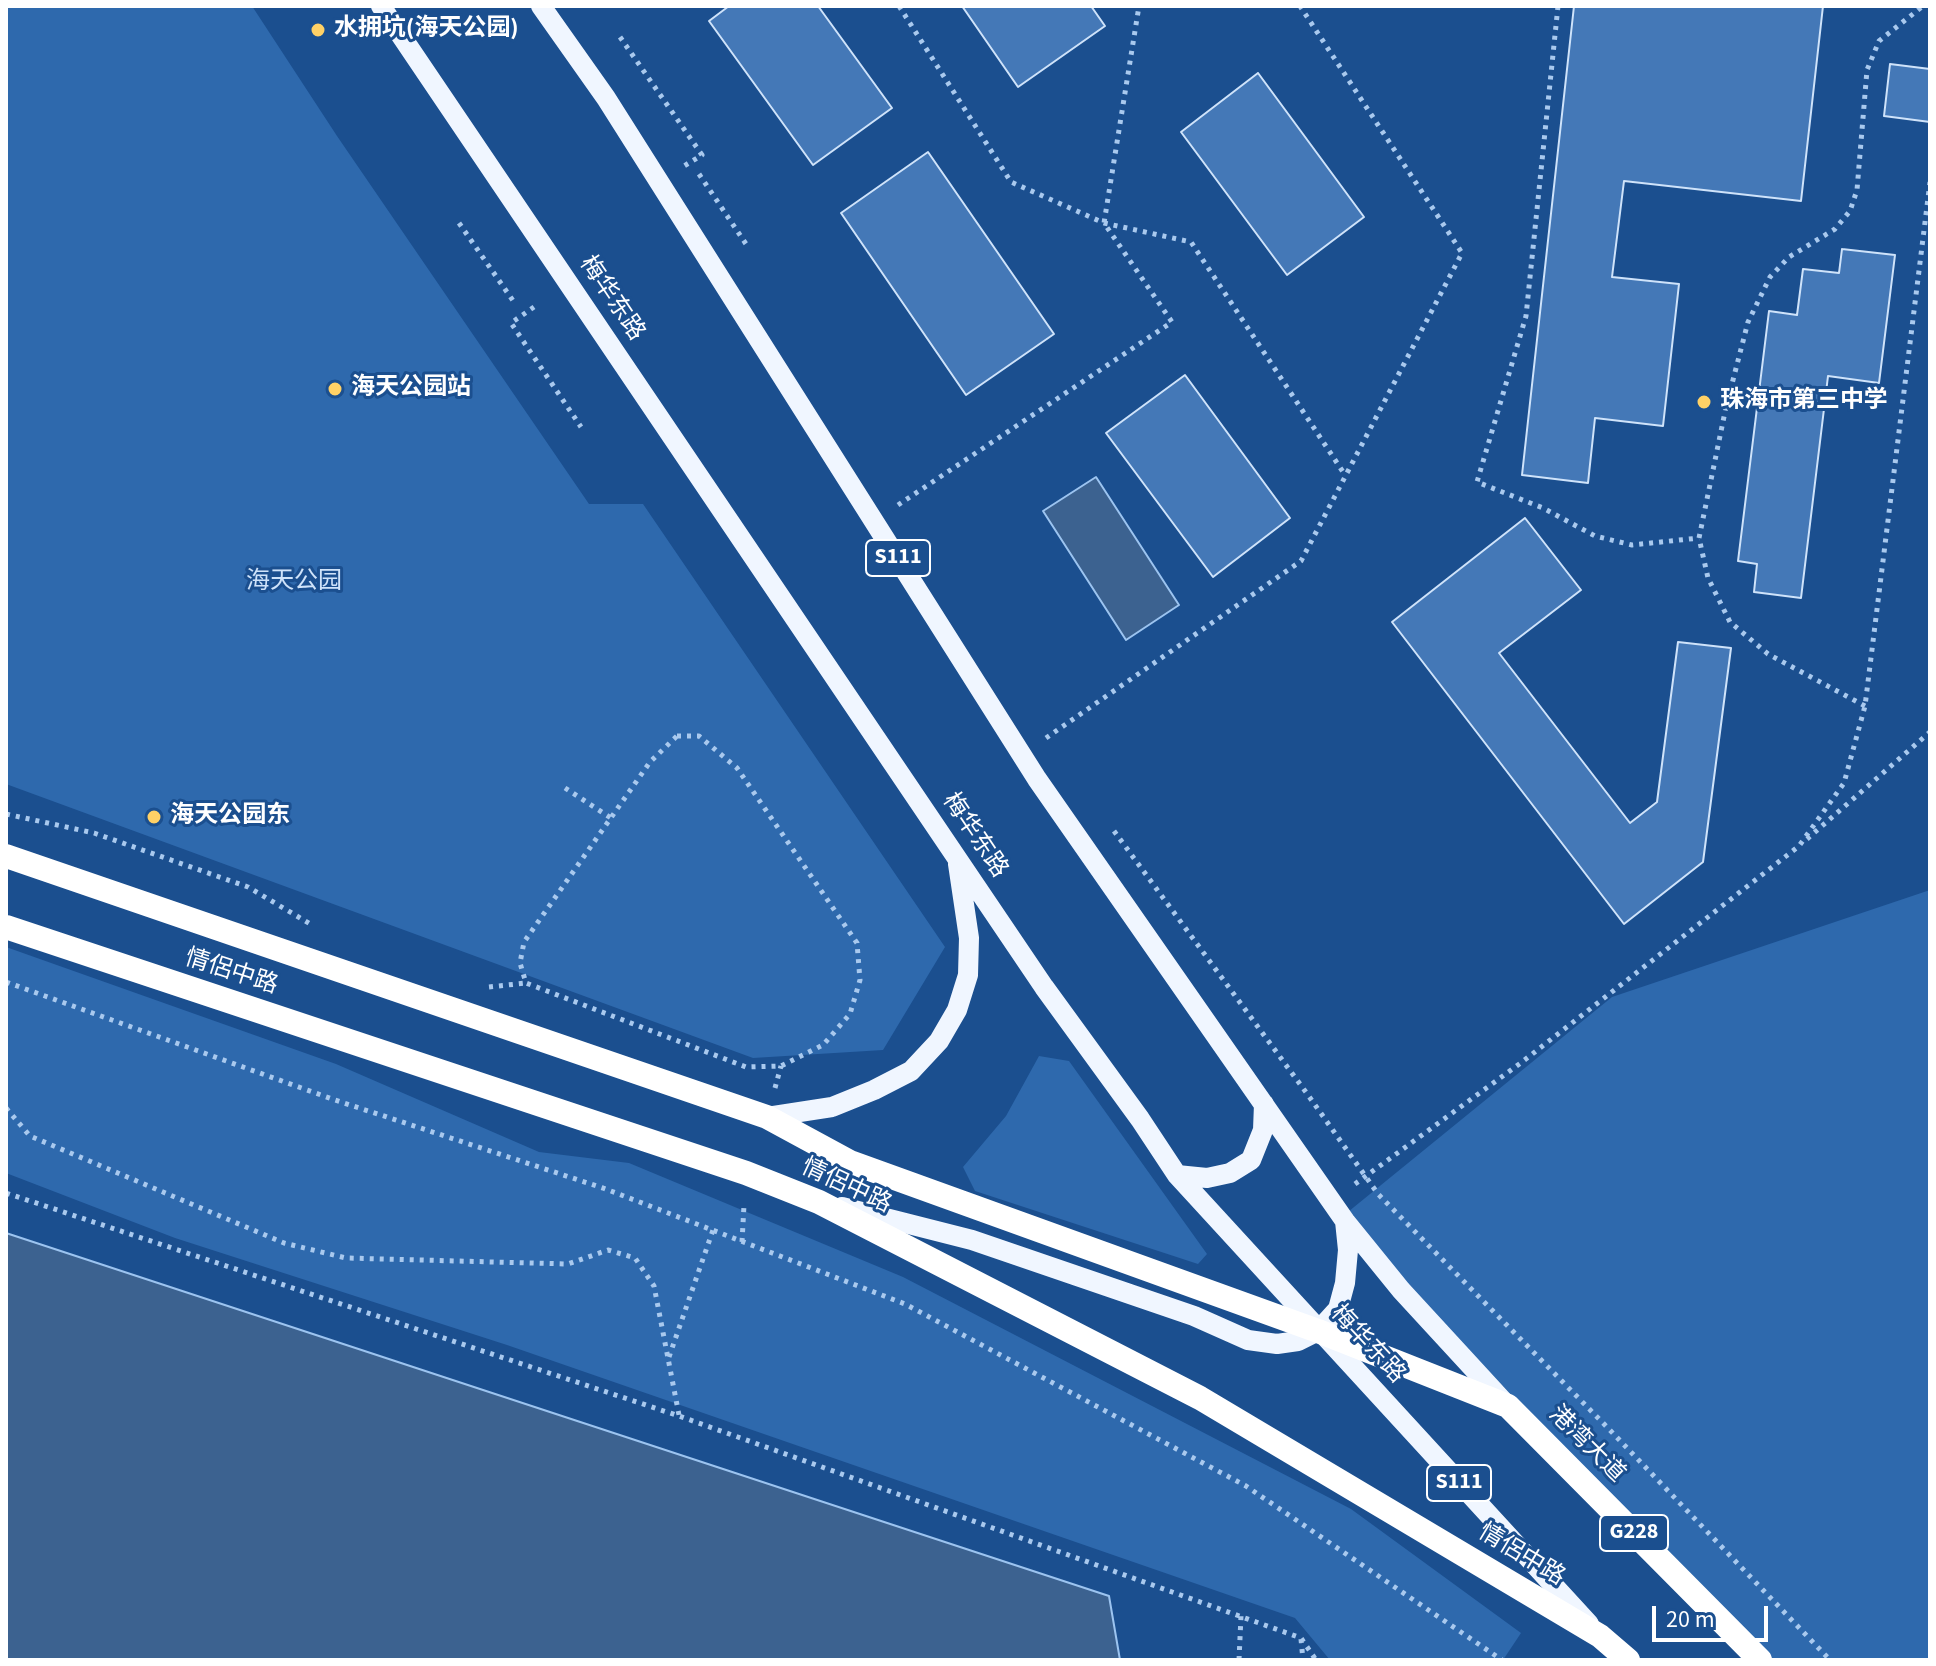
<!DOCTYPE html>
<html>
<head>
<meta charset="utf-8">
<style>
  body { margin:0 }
  #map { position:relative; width:1936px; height:1666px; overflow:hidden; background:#1b4f8f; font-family:"Source Sans 3",sans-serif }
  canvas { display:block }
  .frame { position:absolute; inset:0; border:8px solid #fff; pointer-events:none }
  .scale { position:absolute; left:1652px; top:1606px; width:116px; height:36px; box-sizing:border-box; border:4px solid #fff; border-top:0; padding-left:10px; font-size:24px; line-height:28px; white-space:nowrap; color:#fff; -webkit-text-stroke:6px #1b4f8f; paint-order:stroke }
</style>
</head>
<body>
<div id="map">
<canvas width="1936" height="1666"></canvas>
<div class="frame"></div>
<div class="scale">20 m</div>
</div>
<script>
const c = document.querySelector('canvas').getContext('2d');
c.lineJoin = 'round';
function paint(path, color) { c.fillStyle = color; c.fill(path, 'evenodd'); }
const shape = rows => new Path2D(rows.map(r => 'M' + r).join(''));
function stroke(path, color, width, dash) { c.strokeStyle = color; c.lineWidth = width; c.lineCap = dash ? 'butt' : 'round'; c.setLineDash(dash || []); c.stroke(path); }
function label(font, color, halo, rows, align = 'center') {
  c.font = font + ' "Source Sans 3","Noto Sans SC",sans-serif'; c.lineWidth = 6; c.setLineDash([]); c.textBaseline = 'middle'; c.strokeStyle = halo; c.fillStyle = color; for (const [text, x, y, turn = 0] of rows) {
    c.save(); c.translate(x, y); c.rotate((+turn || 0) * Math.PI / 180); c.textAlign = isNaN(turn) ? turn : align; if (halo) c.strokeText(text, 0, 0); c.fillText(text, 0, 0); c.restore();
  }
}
paint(shape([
  [6,6,252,6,337,136,589,504,643,504,945,947,883,1050,753,1058,6,784],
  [1930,890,1930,1660,1761,1660,1343,1216,1612,997],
  [6,947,336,1064,539,1152,629,1163,903,1277,1351,1509,1521,1633,1503,1660,1330,1660,1295,1618,507,1345,175,1238,6,1173],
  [1039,1056,1069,1061,1207,1254,1198,1264,975,1191,963,1167,1006,1116]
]), '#2e69ad');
const water = shape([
  [1096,477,1179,605,1126,640,1043,511,1096,477],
  [6,1233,1109,1596,1120,1660,6,1660,6,1233]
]);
paint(water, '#3c6290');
stroke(water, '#9cc4f0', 2);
const building = shape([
  [729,6,818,6,892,108,813,165,709,21,729,6],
  [962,6,1091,6,1105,26,1018,87,962,6],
  [1574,6,1823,6,1801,201,1624,181,1612,277,1679,284,1663,426,1595,418,1588,483,1522,475,1574,6],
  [1890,64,1930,69,1930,122,1884,116,1890,64],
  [1258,73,1364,217,1287,275,1181,132,1258,73],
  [928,152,1054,334,966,395,841,213,928,152],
  [1842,249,1895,255,1879,383,1828,376,1801,598,1754,592,1757,564,1738,561,1769,311,1797,315,1803,269,1839,273,1842,249],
  [1185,375,1290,518,1213,577,1106,433,1185,375],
  [1525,518,1581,590,1499,653,1630,823,1657,802,1678,642,1731,648,1703,862,1624,924,1392,622,1525,518]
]);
paint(building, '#4478b7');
stroke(building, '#cfe3fa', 2);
stroke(shape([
  [899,6,1011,182,1104,223,1191,242,1345,475],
  [1558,6,1526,316,1477,482,1543,508,1595,536,1632,545,1699,538],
  [620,37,702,155,684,166],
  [699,174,748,247],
  [459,223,516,305],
  [534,307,511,323,581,427],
  [898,505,1172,322,1104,223,1139,6],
  [1865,706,1768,654,1730,622,1708,578,1699,538,1726,407,1748,322,1770,277,1789,257,1835,229,1850,211,1857,190,1867,70,1879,41,1923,6],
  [677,736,699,736,737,768,857,943,860,980,850,1014,823,1045,781,1066,746,1067,526,983,520,963,524,942,650,762,677,736],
  [1046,738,1301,561,1462,253,1300,6],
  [565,788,611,818],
  [6,814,94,833,248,887,312,925],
  [1114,831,1308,1095,1378,1194,1606,1426,1830,1660],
  [1807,839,1930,732],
  [6,982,335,1100,603,1188,905,1304,1246,1486,1502,1660],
  [489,987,526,983],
  [775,1088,781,1066],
  [6,1108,30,1136,284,1243,346,1258,568,1264,608,1250,635,1258,654,1286,679,1415],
  [1355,1184,1522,1062,1799,846,1844,783,1865,706,1930,182],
  [6,1193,679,1416,1301,1638,1316,1660],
  [742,1242,744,1205],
  [669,1357,713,1230],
  [1301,1639,1303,1660],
  [1239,1660,1241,1616]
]), '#a9c9ee', 5, [4, 6]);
stroke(shape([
  [381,6,1044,987,1140,1119,1177,1175,1589,1624],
  [541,6,606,98,1037,779,1345,1221,1401,1290,1505,1403],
  [767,1117,832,1107,874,1090,911,1071,939,1041,957,1010,968,975,969,938,958,864],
  [1177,1175,1207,1178,1230,1173,1251,1160,1263,1130,1264,1104],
  [842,1207,972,1240,1194,1316,1248,1340,1277,1344,1298,1341,1318,1331,1338,1309,1345,1283,1348,1250,1345,1221]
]), '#f0f6ff', 20);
stroke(shape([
  [6,856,767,1117,850,1162,1318,1331,1508,1406,1760,1660],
  [6,927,746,1173,819,1202,1200,1398,1600,1636,1628,1660]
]), '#fff', 24);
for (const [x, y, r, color] of [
  [318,30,8,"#ffd166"],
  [335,389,8,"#ffd166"],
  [1704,402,8,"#ffd166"],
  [154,817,8,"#ffd166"]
]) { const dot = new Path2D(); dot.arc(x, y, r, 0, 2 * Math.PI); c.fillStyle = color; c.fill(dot); stroke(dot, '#1b4f8f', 3); }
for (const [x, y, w] of [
  [898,558,64],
  [1459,1483,64],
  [1634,1533,68]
]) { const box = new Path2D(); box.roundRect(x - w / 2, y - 18, w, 36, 6); c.fillStyle = '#1b4f8f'; c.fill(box); stroke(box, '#fff', 2); }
label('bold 22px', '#fff', null, [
  ["S111",898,558],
  ["S111",1459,1483],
  ["G228",1634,1533]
]);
label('bold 24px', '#fff', '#1b4f8f', [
  ["水拥坑(海天公园)",334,30],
  ["海天公园站",351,389],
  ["珠海市第三中学",1720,402],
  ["海天公园东",170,817]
], 'left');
label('24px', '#fff', '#1b4f8f', [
  ["梅华东路",611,299,56],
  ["梅华东路",974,836,56],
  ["情侶中路",231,973,18],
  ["情侶中路",846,1187,25],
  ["梅华东路",1367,1345,47],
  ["港湾大道",1586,1445,45],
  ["情侶中路",1521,1556,31]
]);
label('24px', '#cfe3fa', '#1b4f8f', [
  ["海天公园",294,583]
]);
</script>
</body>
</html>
